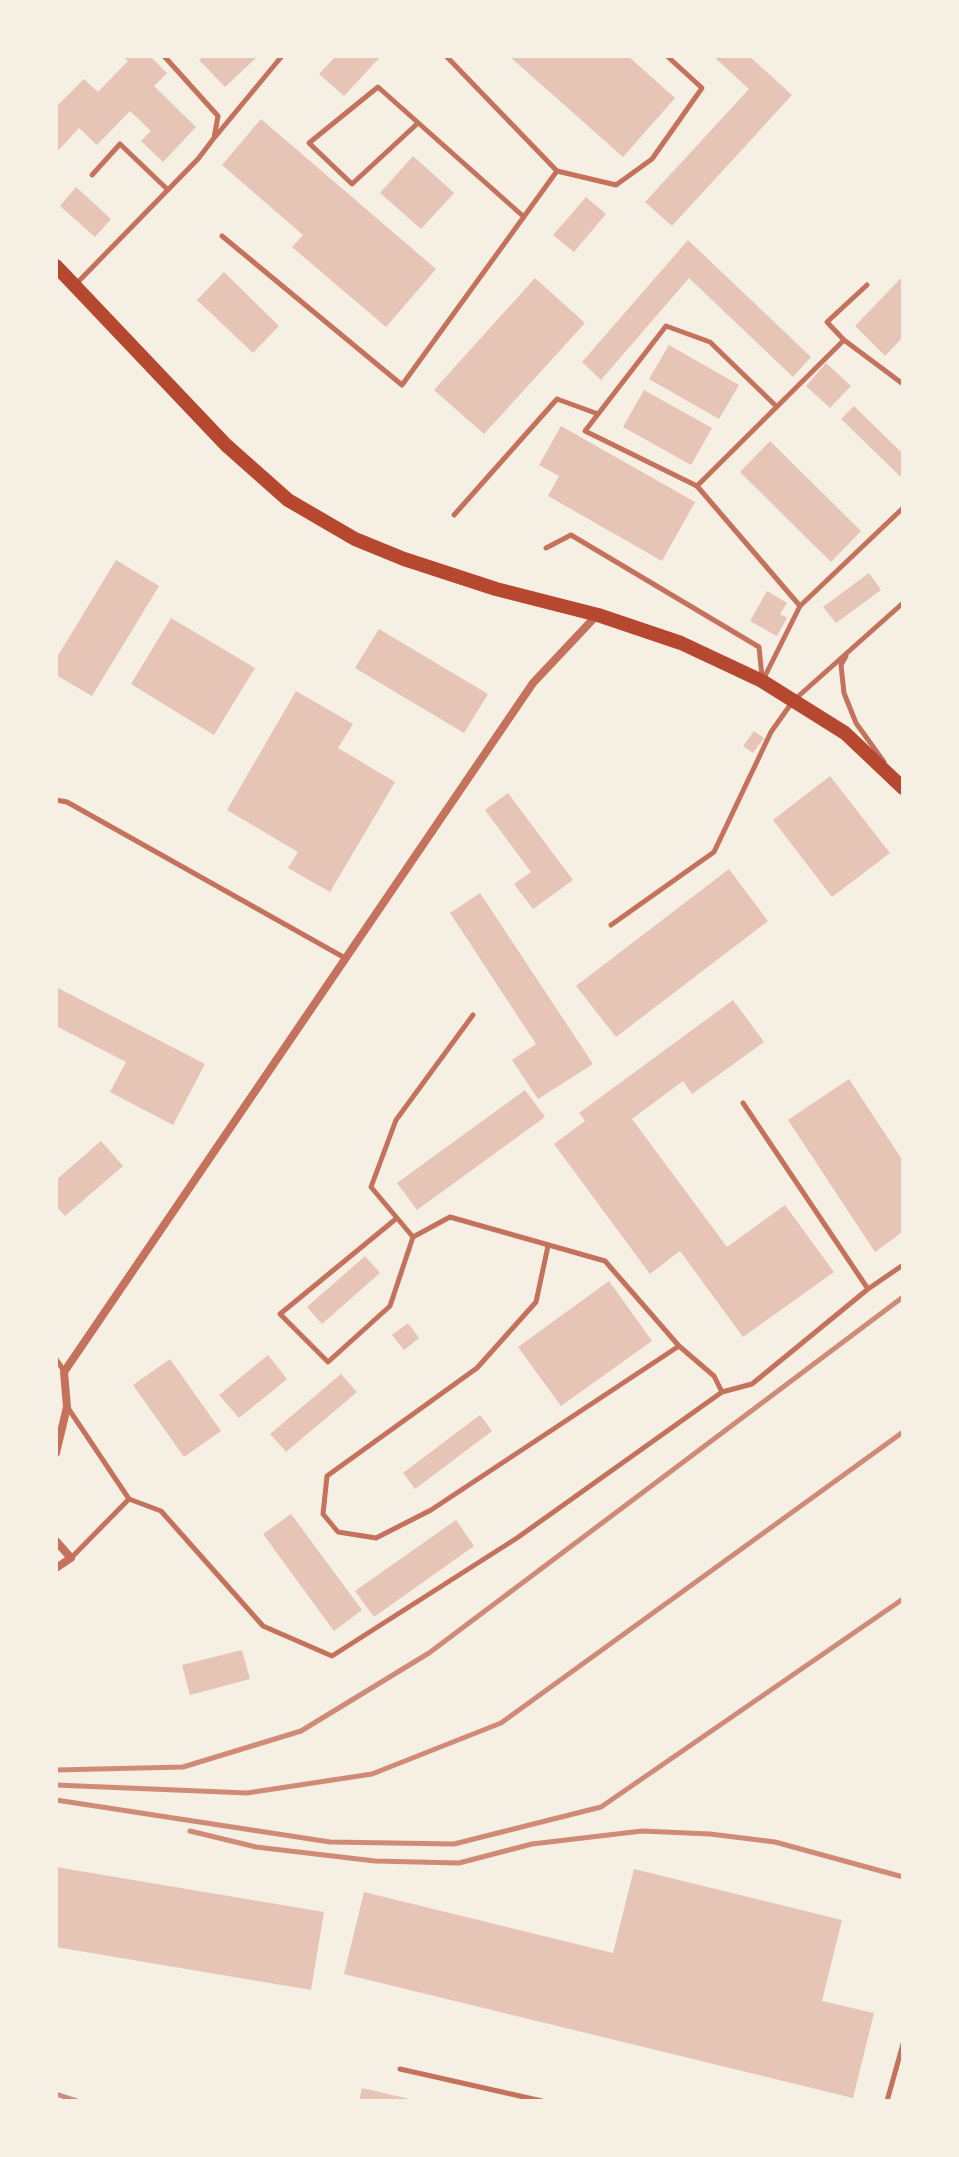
<!DOCTYPE html>
<html>
<head>
<meta charset="utf-8">
<style>
  body { margin:0 }
  #map { position:relative; width:959px; height:2157px; overflow:hidden; background:#f6efe4; font-family:"Golos Text",sans-serif }
  canvas { display:block }
  .frame { position:absolute; inset:0; border:58px solid #f6efe4; pointer-events:none }
</style>
</head>
<body>
<div id="map">
<canvas width="959" height="2157"></canvas>
<div class="frame"></div>
</div>
<script>
const c = document.querySelector('canvas').getContext('2d');
c.lineJoin = 'round';
function paint(path, color) { c.fillStyle = color; c.fill(path, 'evenodd'); }
const shape = rows => new Path2D(rows.map(r => 'M' + r).join(''));
function stroke(path, color, width, dash) { c.strokeStyle = color; c.lineWidth = width; c.lineCap = dash ? 'butt' : 'round'; c.setLineDash(dash || []); c.stroke(path); }
paint(shape([
  [122,56,150,56,167,73,154,86,196,127,163,162,141,141,151,131,130,111,97,145,79,128,56,153,56,107,84,79,98,92,128,61],
  [203,56,258,56,225,87,199,60],
  [336,56,381,56,344,96,319,74],
  [509,56,628,56,675,98,623,157],
  [713,56,749,56,792,95,672,226,645,202,749,89],
  [261,119,436,269,386,327,292,247,303,235,222,165],
  [413,156,454,193,421,229,380,193],
  [76,187,111,219,95,237,60,206],
  [586,197,606,214,574,252,553,235],
  [688,240,811,357,793,377,689,278,601,380,582,362],
  [224,272,279,326,253,353,197,300],
  [903,276,903,337,885,356,855,326],
  [535,278,585,323,484,434,434,390],
  [669,345,739,385,719,419,649,379],
  [826,363,851,386,830,408,806,386],
  [644,390,712,428,691,465,623,427],
  [854,406,903,454,903,479,841,419],
  [561,426,695,502,662,561,548,496,559,476,539,465],
  [770,441,861,531,831,562,740,472],
  [116,560,159,586,92,696,56,675,56,659],
  [869,573,881,590,836,623,823,607],
  [767,591,787,603,780,614,787,618,777,636,750,621],
  [171,618,255,668,214,735,131,684],
  [379,629,488,694,464,733,355,668],
  [296,691,353,724,338,748,395,782,330,892,288,868,298,852,227,810],
  [754,731,764,738,753,753,743,746],
  [830,776,890,853,832,897,773,820],
  [508,793,573,880,533,909,514,884,531,872,485,810],
  [729,869,768,921,616,1037,576,986],
  [480,893,593,1064,538,1099,512,1060,536,1044,450,913],
  [56,987,205,1064,173,1125,110,1092,126,1062,56,1026],
  [733,1000,764,1042,692,1094,683,1081,632,1119,727,1247,785,1205,834,1272,743,1337,680,1251,650,1274,554,1144,585,1121,579,1113],
  [849,1079,903,1161,903,1237,901,1233,875,1252,788,1120],
  [525,1090,545,1117,417,1210,397,1183],
  [101,1141,123,1166,65,1216,56,1206,56,1180],
  [365,1256,380,1273,322,1324,307,1307],
  [609,1281,652,1341,561,1406,518,1347],
  [408,1323,419,1338,404,1350,392,1335],
  [268,1355,287,1379,239,1418,219,1395],
  [170,1359,221,1431,184,1457,133,1385],
  [341,1374,357,1392,286,1452,270,1434],
  [480,1415,492,1431,415,1489,403,1473],
  [291,1514,362,1610,334,1631,263,1534],
  [456,1520,474,1546,374,1617,355,1591],
  [242,1650,250,1679,190,1695,182,1665],
  [56,1867,324,1912,311,1990,56,1947],
  [634,1869,842,1920,822,2001,874,2013,853,2098,344,1974,364,1892,613,1953],
  [362,2088,414,2100,413,2101,359,2101]
]), '#e6c5b7');
stroke(shape([
  [446,56,557,171],
  [418,123,352,184,309,143,378,87,524,217],
  [215,137,282,56],
  [92,175,120,144,168,190],
  [222,236,402,385,557,171,616,185,652,159,702,88,667,56],
  [75,285,198,159,214,138,218,116,164,56],
  [867,285,827,322,844,340,903,384],
  [775,405,710,342,666,326,585,431,697,486,800,606],
  [697,486,844,340],
  [454,515,557,399,598,414],
  [546,548,571,535,759,647,762,677],
  [846,656,841,665,844,693,856,723,884,762],
  [764,678,800,606,903,508],
  [56,800,67,802,345,958],
  [611,925,714,852,771,732,793,701,903,603],
  [473,1015,396,1120,371,1187,413,1237,450,1217,605,1261,679,1346,714,1376,722,1392],
  [743,1103,868,1289],
  [397,1218,280,1314,328,1362,390,1306,413,1237],
  [548,1246,536,1302,477,1368,327,1476,323,1514,338,1532,376,1538,431,1510,679,1346],
  [56,1359,64,1371],
  [68,1408,129,1499,71,1558],
  [129,1499,161,1511,263,1626,332,1656,517,1538,722,1392,752,1384,868,1289,903,1265],
  [400,2069,542,2101],
  [887,2101,903,2044]
]), '#c5725c', 5);
stroke(shape([
  [56,1453,67,1407,64,1372,533,683,597,615],
  [56,1541,71,1558,56,1568]
]), '#c5725c', 8);
stroke(shape([
  [56,266,226,445,288,500,355,539,404,559,496,589,598,615,681,643,762,681,845,733,903,788]
]), '#b5482f', 14);
stroke(shape([
  [56,1770,183,1767,301,1731,429,1653,903,1297],
  [56,1785,247,1793,372,1774,501,1723,903,1432],
  [56,1800,330,1842,454,1844,601,1807,903,1599],
  [190,1831,256,1847,375,1861,459,1863,532,1844,642,1831,710,1834,775,1842,903,1877],
  [56,2094,77,2101]
]), '#cf8b77', 5);
</script>
</body>
</html>
